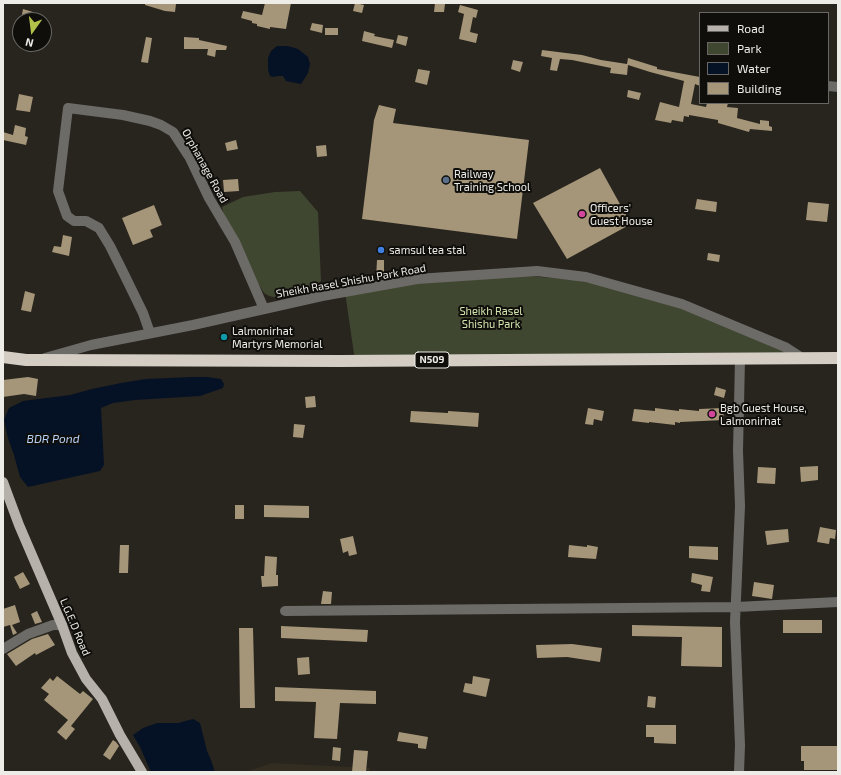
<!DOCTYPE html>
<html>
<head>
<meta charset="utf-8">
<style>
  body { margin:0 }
  #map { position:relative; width:841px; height:775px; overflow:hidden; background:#28241e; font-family:"Exo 2",sans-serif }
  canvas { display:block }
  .frame { position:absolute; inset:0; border:4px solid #eeece7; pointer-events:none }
  .legend { position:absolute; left:699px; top:12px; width:130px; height:92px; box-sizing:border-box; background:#0f0e0b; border:1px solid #686763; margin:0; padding:5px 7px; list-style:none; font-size:12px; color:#eeece7 }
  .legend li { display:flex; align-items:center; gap:8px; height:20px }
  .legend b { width:20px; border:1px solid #686763 }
  .north { position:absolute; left:12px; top:12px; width:40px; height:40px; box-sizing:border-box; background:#0f0e0b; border:1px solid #686763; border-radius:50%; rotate:194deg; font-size:11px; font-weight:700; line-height:16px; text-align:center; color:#eeece7 }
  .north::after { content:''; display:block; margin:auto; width:14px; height:18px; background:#b4c24a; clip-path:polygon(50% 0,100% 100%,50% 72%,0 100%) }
</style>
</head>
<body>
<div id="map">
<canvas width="841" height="775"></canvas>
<div class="frame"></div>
<ul class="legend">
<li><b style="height:5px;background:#b6b1aa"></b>Road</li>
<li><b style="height:11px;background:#404731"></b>Park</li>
<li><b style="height:11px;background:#051226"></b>Water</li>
<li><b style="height:11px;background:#a59679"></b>Building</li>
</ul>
<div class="north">N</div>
</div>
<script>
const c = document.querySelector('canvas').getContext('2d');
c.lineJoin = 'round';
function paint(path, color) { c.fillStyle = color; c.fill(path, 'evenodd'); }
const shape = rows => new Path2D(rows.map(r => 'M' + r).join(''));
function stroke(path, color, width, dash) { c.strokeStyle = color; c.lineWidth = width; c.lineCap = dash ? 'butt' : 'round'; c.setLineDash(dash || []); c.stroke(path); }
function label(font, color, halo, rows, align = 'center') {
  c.font = font + ' "Exo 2",sans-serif'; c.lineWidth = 4; c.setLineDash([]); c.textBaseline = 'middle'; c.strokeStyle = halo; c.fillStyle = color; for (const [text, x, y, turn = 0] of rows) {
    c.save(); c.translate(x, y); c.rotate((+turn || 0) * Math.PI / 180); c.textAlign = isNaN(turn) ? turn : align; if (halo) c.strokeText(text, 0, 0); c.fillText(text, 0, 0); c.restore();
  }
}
paint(shape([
  [272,763,370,768,370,772,245,772]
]), '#332d21');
paint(shape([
  [300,191,318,212,321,281,308,290,289,297,279,298,269,296,264,293,250,271,224,216,222,207,243,197,275,192],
  [529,276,575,280,619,288,677,305,802,358,355,361,345,292,380,285]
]), '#404731');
paint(shape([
  [277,46,288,46,298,49,308,57,310,64,308,73,301,84,286,81,283,76,278,76,273,77,270,76,268,70,268,58,271,51],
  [192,377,207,377,221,379,224,384,223,388,200,396,135,400,113,403,101,408,104,465,100,471,28,487,20,477,14,455,8,438,4,420,9,408,23,401,70,395,92,389,121,383,146,379],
  [193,719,200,723,207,751,211,760,215,772,151,772,140,747,133,735,143,728,157,723,178,723]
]), '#051226');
paint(shape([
  [145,3,176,4,175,12,165,11,145,5],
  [265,3,291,3,286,29,270,27,270,29,257,26,257,24,252,23,252,21,241,18,243,11,262,15],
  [355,3,364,5,362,13,353,11],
  [435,3,445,4,444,12,434,12],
  [460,5,478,10,476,18,473,17,470,32,478,34,476,43,459,39,464,14,458,12],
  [23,9,33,12,31,20,21,20],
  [312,23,323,25,322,33,310,30],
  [325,28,338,28,338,35,325,35],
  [364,31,375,34,374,36,394,40,392,48,362,41],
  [398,35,408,37,406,46,396,43],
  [146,37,152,38,148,63,141,62],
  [184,37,199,38,199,40,227,46,226,50,216,50,215,57,207,55,208,49,184,49],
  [542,50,582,55,601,60,627,64,628,58,657,67,657,69,700,77,700,86,695,84,691,104,706,107,707,103,728,103,727,107,738,108,737,118,760,124,760,120,769,121,769,126,772,127,772,131,750,129,749,132,718,123,718,120,689,115,689,117,684,116,683,122,672,120,671,123,655,120,660,102,679,107,684,81,650,72,628,65,627,75,610,73,611,68,572,60,560,59,557,71,550,70,552,58,541,56],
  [513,60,523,62,520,72,511,69],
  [418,69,430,71,427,85,415,82],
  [628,90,641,93,639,100,627,97],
  [19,94,33,97,30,112,16,110],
  [379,105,396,109,393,123,529,140,517,239,362,219,374,120],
  [15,125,26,128,25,136,28,137,26,145,3,140,3,132,13,135],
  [236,140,238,149,227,151,225,143],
  [326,145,327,156,317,157,316,146],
  [600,168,631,224,567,259,533,203],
  [238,179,239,191,224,192,223,180],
  [697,199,717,202,716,212,695,209],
  [808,202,829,204,827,222,806,220],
  [154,205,162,225,150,230,153,237,133,245,122,218],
  [63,235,72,237,69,256,52,252,54,246,61,247],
  [708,253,720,255,719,262,707,260],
  [377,260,384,260,384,278,376,279],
  [25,291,35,294,31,312,21,310],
  [28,377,38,379,36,396,24,394,3,397,3,380],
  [716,387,726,390,724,398,714,395],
  [315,396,316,407,306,408,305,397],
  [588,408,604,411,602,421,594,419,593,425,585,424],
  [655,408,679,411,679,409,699,411,699,409,723,408,724,420,680,422,680,423,675,422,675,425,649,422,649,423,632,421,634,409,655,411],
  [411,411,448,413,448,411,479,413,478,427,410,422],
  [294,424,305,425,303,438,293,437],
  [818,466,818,480,801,482,800,467],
  [758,467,776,468,775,484,757,483],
  [235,505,244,505,244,519,235,519],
  [264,505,309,506,309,518,264,517],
  [820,527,836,530,835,539,830,538,829,544,817,542],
  [788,529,789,542,767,545,765,531],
  [353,536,357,554,349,556,348,551,343,553,340,539],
  [120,545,129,545,128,573,119,573],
  [569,545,587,547,587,545,598,547,596,559,568,557],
  [689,546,718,547,718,560,689,558],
  [265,556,277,557,276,575,278,575,278,586,262,587,261,576,264,576],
  [23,572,30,584,20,589,14,577],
  [692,573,713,577,710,592,701,591,702,585,691,582],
  [754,582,774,585,772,599,752,596],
  [323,591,332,592,331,604,321,604],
  [15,605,20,622,12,625,17,633,13,635,10,625,3,627,3,609],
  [37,611,42,622,35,624,31,614],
  [783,620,822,620,822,633,783,633],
  [632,625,722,627,722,667,681,666,682,637,632,636],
  [281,626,368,630,367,642,281,638],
  [239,628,253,628,255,708,240,708],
  [48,634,55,645,36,655,35,653,16,666,7,654,32,639],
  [572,644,602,648,600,662,567,657,537,658,536,645],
  [309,657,310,674,298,675,297,658],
  [57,676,80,694,83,691,93,699,71,726,75,729,66,740,57,732,68,720,44,700,49,694,41,688,50,678,53,681],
  [473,676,490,679,486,697,463,692,465,683,472,684],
  [275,687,376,691,376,704,340,703,337,739,314,738,316,702,275,701],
  [648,696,656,697,655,708,647,707],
  [646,725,676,725,676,744,654,743,654,737,646,737],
  [399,732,428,737,426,749,418,748,418,744,397,741],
  [113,740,116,742,119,746,110,760,103,755],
  [801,746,838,746,838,770,804,770,804,761,801,761],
  [333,747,341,748,340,761,332,760],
  [354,750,368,751,366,772,352,772]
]), '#a59679');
stroke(shape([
  [828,86,838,87],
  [150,333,143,313,122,270,110,246,99,228,86,221,74,221,67,216,58,191,68,108,123,115,150,121,161,125,173,132,190,158,209,198,235,242,264,309],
  [45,358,91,345,193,325,322,296,417,279,537,271,586,277,682,304,785,347,802,358],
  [285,611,736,607,838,602],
  [3,649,28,634,53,625,62,625],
  [739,772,740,745,735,622,740,506,738,451,740,359]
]), '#6d6b67', 10);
stroke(shape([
  [3,482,19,525,62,625,72,653,86,679,102,699,120,735,142,772]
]), '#b6b1aa', 10);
stroke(shape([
  [3,357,26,360,37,360,340,361,838,358]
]), '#d3cdc4', 12);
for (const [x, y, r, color] of [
  [446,180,4,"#5c6f8a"],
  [582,214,4,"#d1479c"],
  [381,250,4,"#3f7fe0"],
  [224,337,4,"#0f9aa8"],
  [712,414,4,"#d1479c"]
]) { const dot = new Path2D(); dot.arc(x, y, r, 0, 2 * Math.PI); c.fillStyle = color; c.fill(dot); stroke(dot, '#0f0e0b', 1.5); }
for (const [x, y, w] of [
  [432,360,34]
]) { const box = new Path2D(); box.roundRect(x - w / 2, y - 8, w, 16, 3); c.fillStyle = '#0f0e0b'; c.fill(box); stroke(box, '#eeece7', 1); }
label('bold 10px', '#eeece7', null, [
  ["N509",432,360]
]);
label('11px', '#eeece7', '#0f0e0b', [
  ["Orphanage Road",205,166,61],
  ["Sheikh Rasel Shishu Park Road",351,281,-10],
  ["L.G.E.D Road",75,627,67]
]);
label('11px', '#eeece7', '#0f0e0b', [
  ["Railway",454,174],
  ["Training School",454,187],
  ["Officers'",590,208],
  ["Guest House",590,221],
  ["samsul tea stal",389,250],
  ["Lalmonirhat",232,331],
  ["Martyrs Memorial",232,344],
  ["Bgb Guest House,",720,408],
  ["Lalmonirhat",720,421]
], 'left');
label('11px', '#d3e5ae', '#0f0e0b', [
  ["Sheikh Rasel",491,311],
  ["Shishu Park",491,324]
]);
label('italic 12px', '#b8d2f8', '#0f0e0b', [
  ["BDR Pond",53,439]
]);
</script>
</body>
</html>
